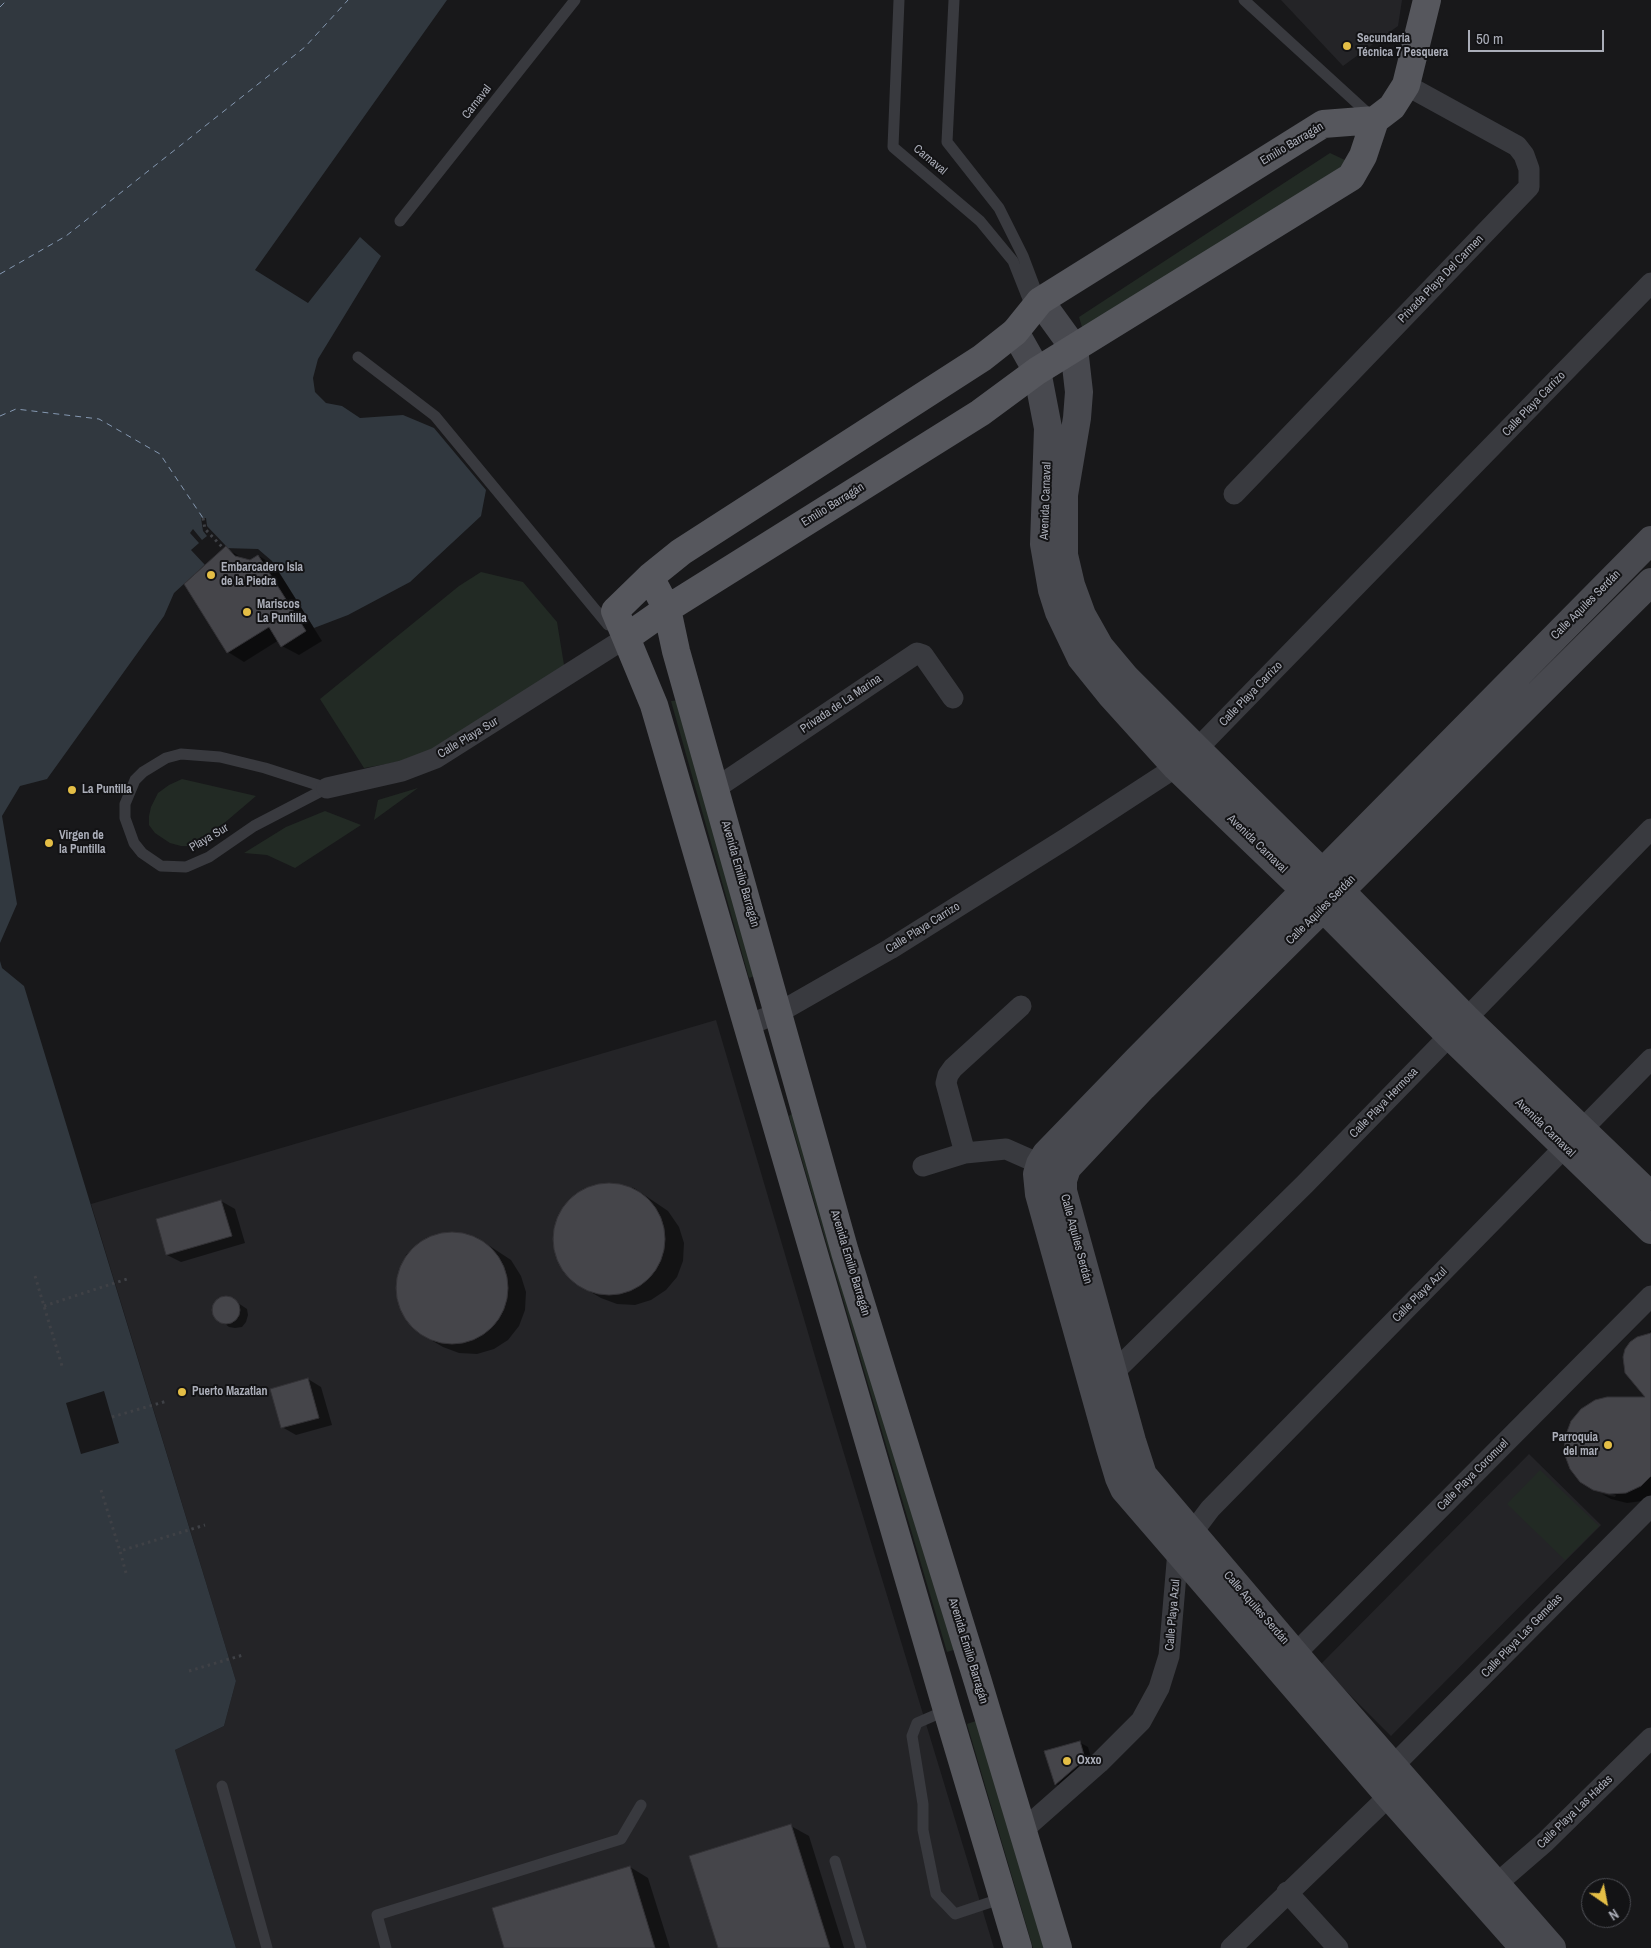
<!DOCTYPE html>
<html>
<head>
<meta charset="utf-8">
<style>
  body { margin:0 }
  #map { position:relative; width:1651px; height:1948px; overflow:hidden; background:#18181a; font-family:"Archivo Narrow",sans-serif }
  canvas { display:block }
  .north { position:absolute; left:1581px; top:1878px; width:50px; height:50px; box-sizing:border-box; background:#131315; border:1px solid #505157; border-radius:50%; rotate:147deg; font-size:14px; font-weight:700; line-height:20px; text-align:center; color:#abaeb9 }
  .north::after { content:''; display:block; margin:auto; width:18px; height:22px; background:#e4be46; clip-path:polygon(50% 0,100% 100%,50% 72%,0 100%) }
  .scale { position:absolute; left:1468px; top:30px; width:136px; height:22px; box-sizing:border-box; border:2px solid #abaeb9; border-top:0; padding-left:6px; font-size:15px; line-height:18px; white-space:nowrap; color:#abaeb9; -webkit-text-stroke:4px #131315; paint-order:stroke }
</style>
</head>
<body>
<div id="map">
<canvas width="1651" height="1948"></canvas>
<div class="north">N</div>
<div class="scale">50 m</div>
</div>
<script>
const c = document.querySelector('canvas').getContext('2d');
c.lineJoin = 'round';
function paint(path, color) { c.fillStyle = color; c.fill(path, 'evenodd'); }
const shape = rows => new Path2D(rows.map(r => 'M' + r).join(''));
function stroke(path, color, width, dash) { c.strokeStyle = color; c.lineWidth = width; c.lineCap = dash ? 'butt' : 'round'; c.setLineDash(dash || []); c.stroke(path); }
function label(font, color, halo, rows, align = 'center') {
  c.font = font + ' "Archivo Narrow",sans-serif'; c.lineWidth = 4; c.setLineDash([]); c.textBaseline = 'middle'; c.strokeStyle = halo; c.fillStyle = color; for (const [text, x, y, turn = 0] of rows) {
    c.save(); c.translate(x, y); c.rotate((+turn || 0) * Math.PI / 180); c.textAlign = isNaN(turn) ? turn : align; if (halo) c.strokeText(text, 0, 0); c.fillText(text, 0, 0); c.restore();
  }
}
paint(shape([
  [1281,0,1402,0,1398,26,1343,66],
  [716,1020,832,1414,994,1948,236,1948,175,1750,224,1726,236,1681,91,1204],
  [1529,1454,1601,1525,1391,1736,1320,1665]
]), '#242427');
paint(shape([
  [1330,153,1347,161,1344,172,1098,329,1082,327,1079,317],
  [481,572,523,582,557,622,565,671,426,757,364,768,320,699,459,586],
  [682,700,761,974,749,978,671,701],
  [182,779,256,796,202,842,193,846,181,846,170,843,155,833,149,825,149,816,151,807,158,793,169,785],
  [418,788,374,820,378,800],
  [325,811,361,825,295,868,267,855,244,853,286,827],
  [797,1110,960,1648,947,1652,789,1116],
  [1540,1470,1599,1526,1565,1560,1507,1504],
  [979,1720,1047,1948,1033,1948,967,1724]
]), '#222a24');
paint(shape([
  [0,0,447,0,255,270,308,303,360,237,381,256,318,359,313,378,315,392,326,403,342,406,360,418,403,415,434,428,486,490,481,516,410,582,348,615,314,628,272,561,258,549,223,548,174,593,164,616,47,779,20,786,2,816,17,904,0,943],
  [0,961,2,968,24,986,236,1681,224,1726,175,1750,236,1948,0,1948]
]), '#31383f');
paint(shape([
  [201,518,206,518,207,526,226,546,205,565,191,550,199,543,190,533,193,529,202,540,207,536,203,531],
  [104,1391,119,1443,81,1454,66,1403]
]), '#18181a');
paint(shape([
  [226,548,245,560,250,562,259,556,275,566,322,641,299,655,282,646,279,640,244,662,228,652],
  [615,1183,634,1188,668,1211,679,1227,684,1243,683,1261,677,1277,666,1290,651,1300,635,1305,617,1304,601,1298,582,1287,568,1276,559,1262,554,1243,556,1224,564,1206,578,1193,596,1185],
  [221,1201,235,1209,245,1243,181,1262,167,1255],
  [457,1232,476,1237,511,1260,521,1276,526,1292,525,1310,519,1326,508,1340,494,1349,477,1354,459,1353,443,1347,424,1336,410,1325,401,1310,396,1292,398,1273,406,1255,420,1242,438,1234],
  [226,1298,232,1299,247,1309,248,1315,246,1322,242,1327,235,1328,229,1327,215,1316,213,1310,215,1304,220,1299],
  [1650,1330,1651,1331,1651,1497,1642,1501,1627,1503,1611,1499,1602,1494,1615,1497,1616,1495,1594,1489,1648,1399],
  [308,1379,321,1387,332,1425,296,1435,282,1427],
  [1079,1742,1088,1747,1093,1764,1065,1789,1056,1784,1046,1752],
  [791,1826,809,1836,844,1948,719,1948],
  [630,1867,648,1878,670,1948,506,1948]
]), '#0007');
stroke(shape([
  [0,7,7,0],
  [0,274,66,236,305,47,348,0],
  [0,416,16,409,99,419,160,454,203,518]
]), '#8598b1', 1, [6, 5]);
const building = shape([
  [226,546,235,556,250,560,258,555,306,631,281,647,269,627,227,653,184,584,226,546],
  '553 1239a56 56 0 1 1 112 0a56 56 0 1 1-112 0Z',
  [221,1200,232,1236,166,1255,156,1219,221,1200],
  '396 1288a56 56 0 1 1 112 0a56 56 0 1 1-112 0Z',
  '212 1310a14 14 0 1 1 28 0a14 14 0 1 1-28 0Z',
  [1651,1333,1651,1476,1641,1486,1626,1493,1609,1494,1593,1490,1580,1482,1570,1469,1564,1453,1565,1437,1571,1421,1581,1409,1595,1400,1607,1397,1645,1397,1625,1373,1623,1357,1625,1349,1630,1342,1637,1337,1651,1333],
  [308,1378,319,1418,281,1428,270,1389,308,1378],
  [1080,1741,1085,1759,1055,1785,1044,1751,1080,1741],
  [791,1824,830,1948,718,1948,689,1856,791,1824],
  [630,1866,655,1948,504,1948,492,1908,630,1866]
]);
paint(building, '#45454a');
stroke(building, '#333236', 1);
stroke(shape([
  [203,518,205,529,223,548],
  [35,1276,62,1366],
  [44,1306,130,1278],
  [112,1417,167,1401],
  [101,1490,120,1551],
  [126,1573,120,1551,205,1525],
  [189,1671,243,1655]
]), '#3f4146', 3, [2.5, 4]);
stroke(shape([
  [899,0,893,147,980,221,1013,261,1032,309],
  [954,0,947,142,999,208,1023,256,1040,301],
  [1244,0,1372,117],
  [400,221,575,0],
  [358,357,435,416,608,625],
  [181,754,220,757,265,768,327,788,254,826,209,857,186,867,161,866,142,853,134,843,125,818,125,804,135,780,143,772,166,758,181,754],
  [947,1710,917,1723,912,1736,923,1804,923,1830,936,1894,955,1914,1003,1898],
  [222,1786,267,1948],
  [835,1861,861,1948],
  [386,1948,377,1915,621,1839,641,1805]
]), '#393a3f', 11);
stroke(shape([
  [1234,494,1529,187,1529,169,1524,155,1517,146,1406,85],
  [327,788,402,771,436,758,627,637],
  [716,788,917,653,923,655,953,698],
  [748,1025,778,1013,890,949,1067,838,1176,767,1197,749,1651,283],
  [965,1153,946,1083,948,1075,953,1068,1021,1006],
  [923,1166,965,1153,1006,1149,1040,1164],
  [1113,1373,1305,1184,1651,829],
  [1192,1533,1210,1509,1651,1059],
  [1296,1653,1651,1296],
  [1393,1766,1651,1506],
  [1022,1831,1099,1763,1141,1721,1159,1688,1169,1656,1178,1551],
  [1287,1892,1338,1948],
  [1486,1893,1545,1842,1651,1738],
  [1231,1948,1389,1796]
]), '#393a3f', 21);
stroke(shape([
  [1040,301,1074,348,1079,392,1077,418,1064,495,1064,555,1071,585,1082,615,1100,647,1126,678,1197,749,1323,873,1466,1018,1651,1196],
  [1015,332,1037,371,1048,428,1044,544,1052,590,1059,612,1081,658,1110,694,1176,767,1323,908,1449,1035,1651,1230],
  [1524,1948,1389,1796,1124,1489,1119,1478,1110,1448,1039,1194,1037,1174,1040,1164,1046,1154,1137,1060,1651,540],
  [1552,1948,1308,1669,1143,1475,1132,1441,1063,1191,1063,1180,1067,1168,1143,1087,1651,582]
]), '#48494f', 28);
stroke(shape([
  [1375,120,1392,107,1406,85,1427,0],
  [650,577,667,609,676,651,845,1252,978,1682,1058,1948],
  [627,637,667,609,980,413,1037,371,1351,177,1363,156,1375,120],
  [1018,1948,947,1710,654,705,615,611,650,577,681,552,982,358,1015,332,1040,301,1323,124,1375,120]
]), '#56575d', 28);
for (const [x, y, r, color] of [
  [1347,46,5,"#e4be46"],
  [211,575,5,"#e4be46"],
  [247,612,5,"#e4be46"],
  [72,790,5,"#e4be46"],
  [49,843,5,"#e4be46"],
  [182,1392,5,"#e4be46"],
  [1608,1445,5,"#e4be46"],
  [1067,1761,5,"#e4be46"]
]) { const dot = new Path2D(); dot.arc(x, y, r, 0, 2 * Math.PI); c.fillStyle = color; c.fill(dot); stroke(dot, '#131315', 2); }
label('bold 12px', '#abaeb9', '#131315', [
  ["Secundaria",1357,39],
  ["Técnica 7 Pesquera",1357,53],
  ["Embarcadero Isla",221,568],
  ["de la Piedra",221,582],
  ["Mariscos",257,605],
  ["La Puntilla",257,619],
  ["La Puntilla",82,790],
  ["Virgen de",59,836],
  ["la Puntilla",59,850],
  ["Puerto Mazatlan",192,1392],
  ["Parroquia",1598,1438,"right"],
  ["del mar",1598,1452,"right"],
  ["Oxxo",1077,1761]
], 'left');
label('12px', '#abaeb9', '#131315', [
  ["Carnaval",477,102,-52],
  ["Emilio Barragán",1292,144,-31],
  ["Carnaval",930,160,40],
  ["Privada Playa Del Carmen",1441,279,-46],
  ["Calle Playa Carrizo",1534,404,-46],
  ["Avenida Carnaval",1046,501,-88],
  ["Emilio Barragán",833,505,-32],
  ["Calle Aquiles Serdán",1586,605,-45],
  ["Calle Playa Carrizo",1251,694,-46],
  ["Privada de La Marina",841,704,-34],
  ["Calle Playa Sur",468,738,-31],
  ["Playa Sur",209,838,-31],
  ["Avenida Carnaval",1257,844,44],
  ["Avenida Emilio Barragán",740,874,74],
  ["Calle Aquiles Serdán",1321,910,-45],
  ["Calle Playa Carrizo",923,928,-32],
  ["Calle Playa Hermosa",1384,1103,-46],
  ["Avenida Carnaval",1545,1128,44],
  ["Calle Aquiles Serdán",1076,1239,75],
  ["Avenida Emilio Barragán",850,1263,73],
  ["Calle Playa Azul",1420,1295,-45],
  ["Calle Playa Coromuel",1473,1475,-45],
  ["Calle Aquiles Serdán",1256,1608,49],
  ["Calle Playa Azul",1173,1615,-85],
  ["Calle Playa Las Gemelas",1522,1636,-46],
  ["Avenida Emilio Barragán",968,1651,73],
  ["Calle Playa Las Hadas",1575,1812,-44]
]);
</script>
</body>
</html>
